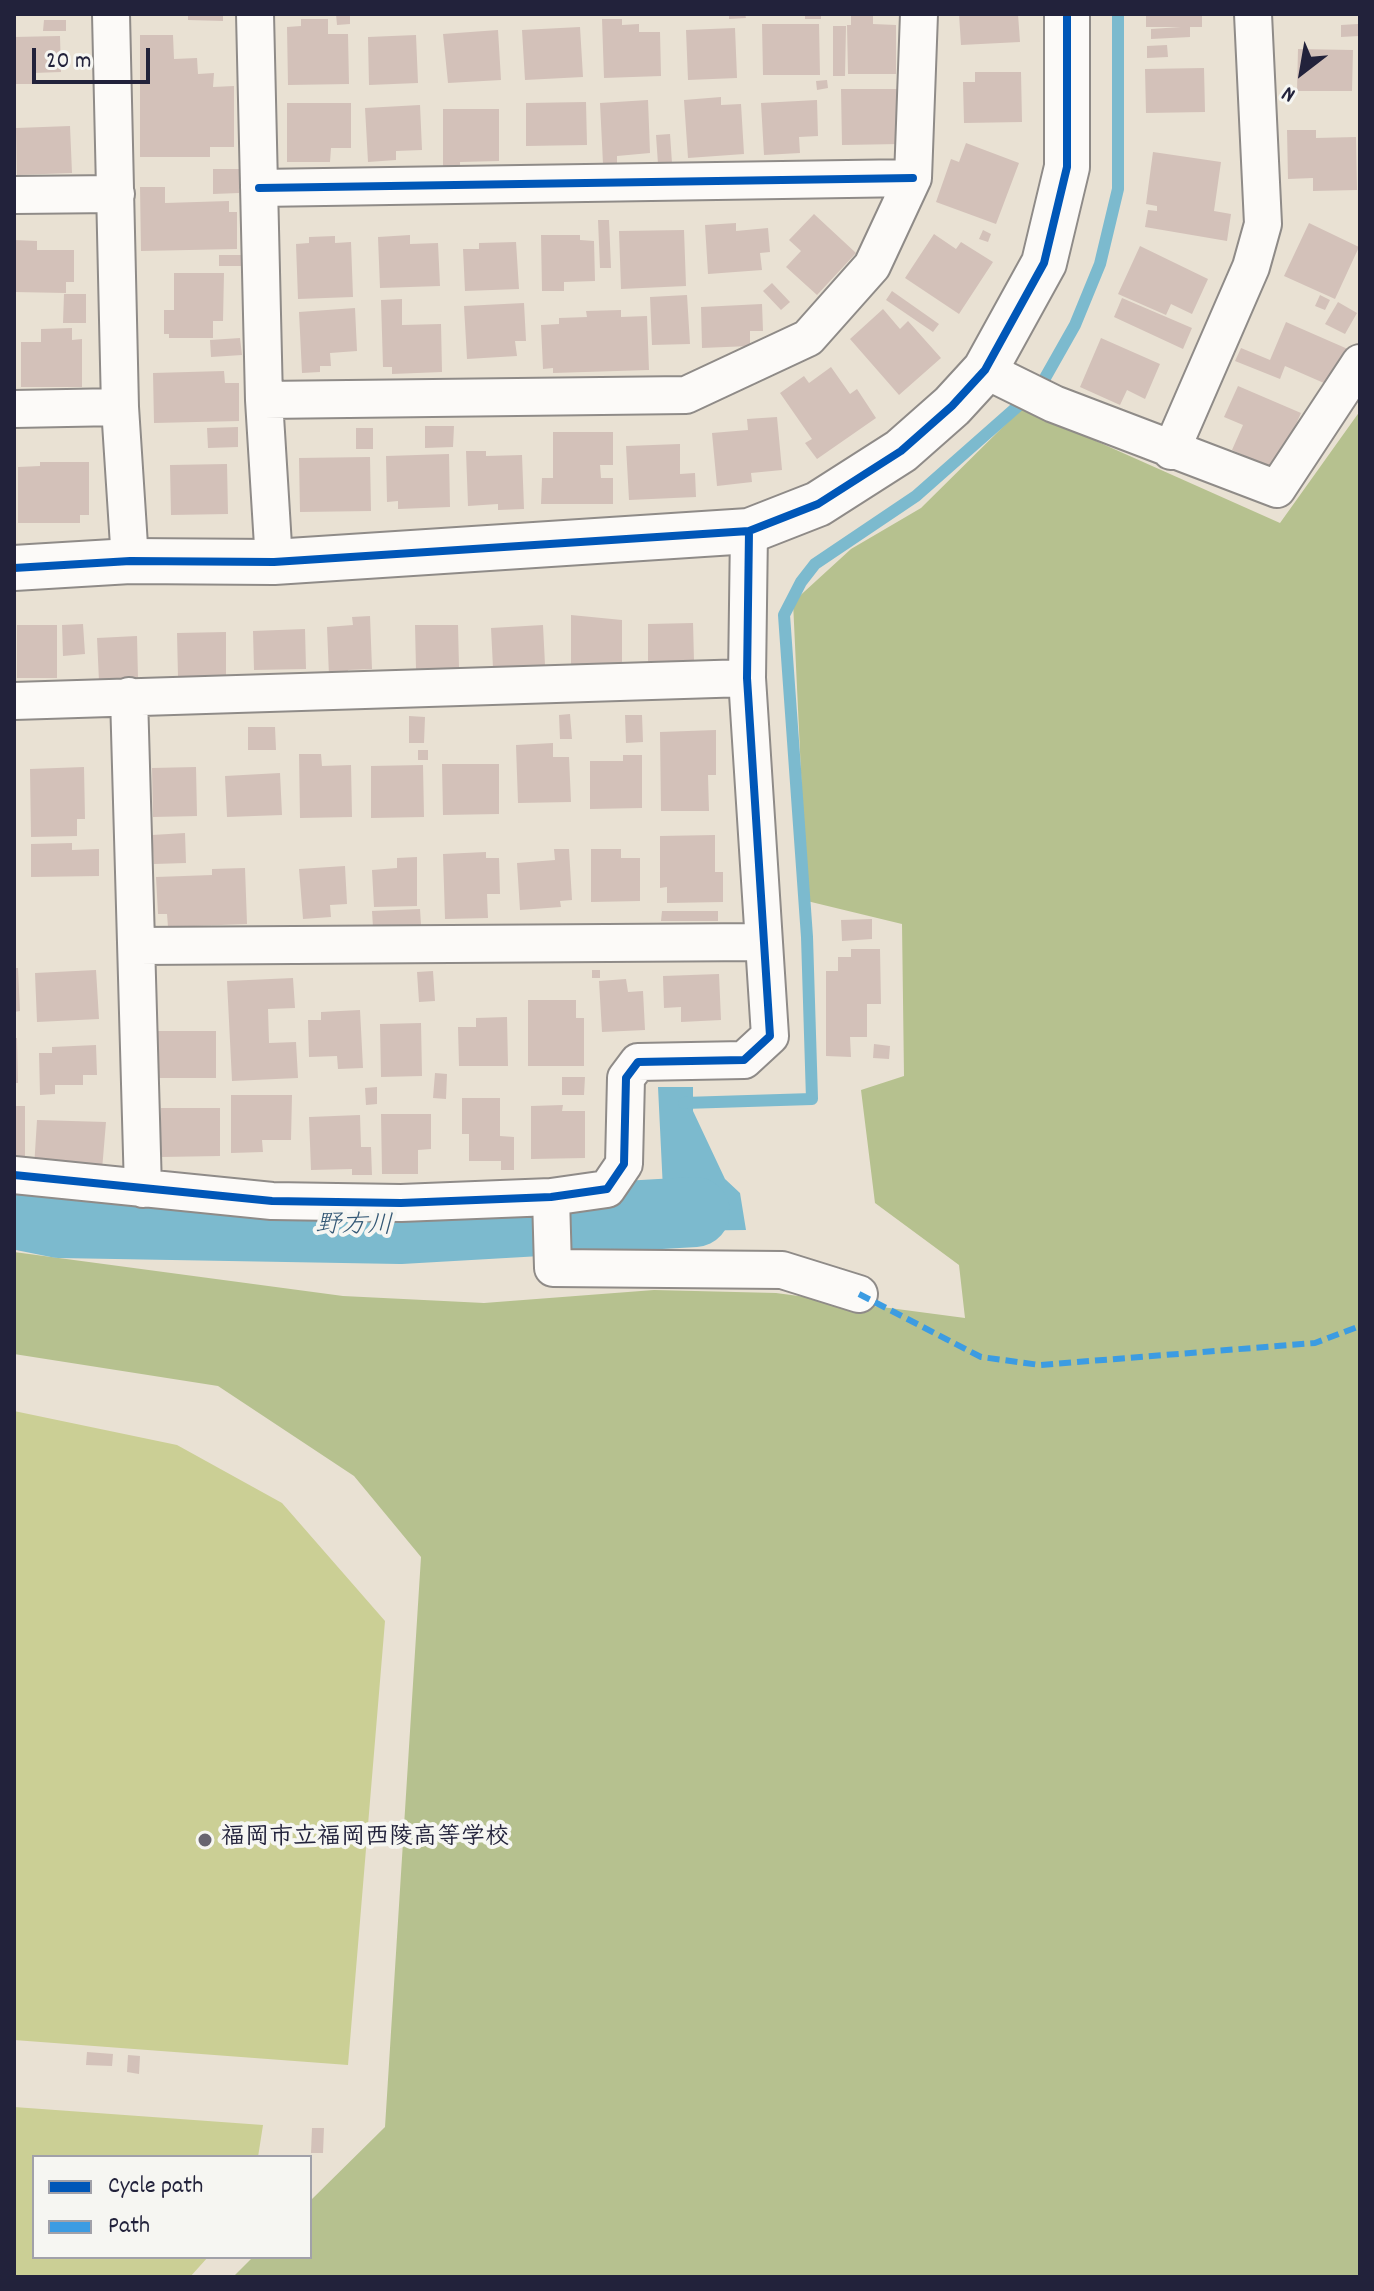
<!DOCTYPE html>
<html>
<head>
<meta charset="utf-8">
<style>
  body { margin:0 }
  #map { position:relative; width:1374px; height:2291px; overflow:hidden; background:#e9e1d3; font-family:Dekko,sans-serif }
  canvas { display:block }
  .frame { position:absolute; inset:0; border:16px solid #22223b; pointer-events:none }
  .legend { position:absolute; left:32px; top:2155px; width:280px; height:104px; box-sizing:border-box; background:#f6f6f2; border:2px solid #a1a1a9; margin:0; padding:10px 14px; list-style:none; font-size:24px; color:#22223b }
  .legend li { display:flex; align-items:center; gap:16px; height:40px }
  .legend b { width:40px; border:2px solid #a1a1a9 }
  .north { position:absolute; left:1262px; top:32px; width:80px; height:80px; -webkit-text-stroke:6px #f6f6f2; paint-order:stroke; rotate:211deg; font-size:22px; font-weight:700; line-height:32px; text-align:center; color:#22223b }
  .north::after { content:''; display:block; margin:auto; width:28px; height:36px; background:#22223b; clip-path:polygon(50% 0,100% 100%,50% 72%,0 100%) }
  .scale { position:absolute; left:32px; top:48px; width:118px; height:36px; box-sizing:border-box; border:4px solid #22223b; border-top:0; padding-left:10px; font-size:24px; line-height:28px; white-space:nowrap; color:#22223b; -webkit-text-stroke:6px #f6f6f2; paint-order:stroke }
</style>
</head>
<body>
<div id="map">
<canvas width="1374" height="2291"></canvas>
<div class="frame"></div>
<ul class="legend">
<li><b style="height:10px;background:#0057b8"></b>Cycle path</li>
<li><b style="height:10px;background:#3c9ce2"></b>Path</li>
</ul>
<div class="north">N</div>
<div class="scale">20 m</div>
</div>
<script>
const c = document.querySelector('canvas').getContext('2d');
c.lineJoin = 'round';
function paint(path, color) { c.fillStyle = color; c.fill(path, 'evenodd'); }
const shape = rows => new Path2D(rows.map(r => 'M' + r).join(''));
function stroke(path, color, width, dash) { c.strokeStyle = color; c.lineWidth = width; c.lineCap = dash ? 'butt' : 'round'; c.setLineDash(dash || []); c.stroke(path); }
function label(font, color, halo, rows, align = 'center') {
  c.font = font + ' Dekko,"Klee One",sans-serif'; c.lineWidth = 8; c.setLineDash([]); c.textBaseline = 'middle'; c.strokeStyle = halo; c.fillStyle = color; for (const [text, x, y, turn = 0] of rows) {
    c.save(); c.translate(x, y); c.rotate((+turn || 0) * Math.PI / 180); c.textAlign = isNaN(turn) ? turn : align; if (halo) c.strokeText(text, 0, 0); c.fillText(text, 0, 0); c.restore();
  }
}
paint(shape([
  [14,1411,177,1445,282,1503,385,1621,348,2065,14,2040],
  [14,2107,263,2125,258,2157,34,2157,34,2257,208,2257,190,2277,14,2277]
]), '#cbcf95');
paint(shape([
  [1022,408,1280,523,1360,411,1360,2277,233,2277,253,2257,310,2257,310,2201,385,2127,421,1557,354,1476,218,1386,14,1354,14,1252,343,1296,484,1303,654,1290,776,1293,965,1318,959,1265,875,1203,861,1090,904,1076,902,924,807,901,793,602,851,549,921,508]
]), '#b6c18f');
paint(shape([
  [658,1087,693,1087,693,1111,725,1179,740,1193,746,1230,665,1231]
]), '#7cbace');
stroke(shape([
  [1045,378,1075,325,1100,264,1118,189,1118,14],
  [684,1103,812,1099,807,937,784,615,801,582,815,564,916,496,1018,406]
]), '#7cbace', 12);
stroke(shape([
  [14,1214,59,1223,400,1229,695,1212]
]), '#7cbace', 70);
paint(shape([
  [188,14,223,14,223,21,188,20],
  [336,14,350,14,350,24,337,25],
  [729,14,745,14,746,18,729,19],
  [805,14,821,14,821,19,805,19],
  [851,14,873,14,873,24,896,25,896,74,848,74,847,25,851,25],
  [959,14,1018,14,1020,42,961,45],
  [1146,14,1202,14,1202,27,1190,27,1190,37,1151,39,1151,29,1181,27,1146,27],
  [301,19,328,19,328,34,348,34,349,84,288,85,287,27,301,26],
  [602,19,622,19,622,25,639,24,639,32,660,32,661,76,604,78],
  [44,20,66,20,66,31,43,31],
  [762,24,819,24,820,75,763,75],
  [1358,24,1359,36,1341,37,1341,25],
  [833,26,846,26,845,76,833,76],
  [580,27,583,77,525,80,522,30],
  [735,28,737,78,688,80,686,30],
  [498,30,501,80,448,83,443,34],
  [140,35,173,35,174,59,197,58,198,74,214,73,213,87,234,86,234,147,210,147,210,157,140,157],
  [416,35,418,83,369,85,368,37],
  [60,36,61,72,33,73,34,84,14,84,14,37],
  [1167,45,1168,57,1147,58,1147,46],
  [1298,49,1353,50,1352,91,1297,91],
  [1204,68,1205,112,1146,113,1145,69],
  [975,72,1021,72,1022,122,964,123,963,82,975,82],
  [827,80,828,88,817,90,816,81],
  [841,89,899,89,900,144,842,145],
  [721,97,721,105,741,104,744,154,688,158,684,100],
  [648,100,650,153,617,156,617,163,603,164,600,103],
  [817,100,818,136,799,137,800,153,764,155,761,103],
  [586,102,587,145,526,146,526,103],
  [287,103,351,103,351,148,331,148,330,162,287,162],
  [420,105,422,150,396,151,396,160,368,162,365,108],
  [443,109,499,109,499,161,460,162,460,166,443,167],
  [70,126,72,173,17,175,16,128],
  [1287,130,1316,130,1316,138,1356,137,1357,190,1313,191,1313,178,1288,179],
  [670,134,672,163,658,164,656,135],
  [966,143,1019,163,996,224,936,202,951,159,959,162],
  [1153,152,1221,162,1214,211,1231,214,1227,241,1145,227,1148,210,1157,211,1157,206,1146,204],
  [213,169,239,169,239,193,213,194],
  [140,187,165,187,165,203,229,201,229,212,237,212,237,249,141,251],
  [814,214,856,253,817,295,786,267,801,251,789,240],
  [598,220,609,220,611,268,600,268],
  [736,223,736,231,768,228,770,252,760,253,762,270,708,274,705,225],
  [1309,223,1359,247,1335,299,1284,276],
  [684,230,686,286,621,289,619,231],
  [983,230,991,234,988,242,979,239],
  [934,234,956,249,961,242,993,262,959,314,905,278],
  [410,235,410,244,438,243,440,286,380,288,378,237],
  [541,235,580,235,580,240,594,241,595,281,564,282,564,291,542,291],
  [335,236,335,243,351,242,353,297,298,299,296,244,309,243,309,237],
  [14,240,37,241,37,250,74,250,74,282,66,282,66,293,14,292],
  [516,242,519,289,465,291,463,249,479,249,479,243],
  [1140,246,1208,279,1192,314,1171,304,1166,315,1118,294],
  [219,255,242,255,243,266,219,266],
  [174,273,224,273,223,321,213,321,213,338,169,338,169,334,164,334,164,310,174,310],
  [772,283,790,302,781,310,763,291],
  [892,291,939,324,933,332,886,300],
  [64,294,86,294,86,323,63,323],
  [687,295,690,344,652,345,650,297],
  [1320,295,1330,300,1325,310,1315,306],
  [1122,298,1192,328,1183,349,1114,317],
  [402,299,402,325,441,324,442,372,392,374,392,367,383,367,381,300],
  [1338,302,1357,313,1345,334,1325,324],
  [524,303,526,341,515,341,517,356,467,359,464,306],
  [762,304,763,331,750,331,750,346,702,348,701,307],
  [355,308,357,351,330,353,331,366,320,366,320,372,302,373,299,312],
  [883,309,900,329,908,321,941,358,899,395,850,339],
  [621,310,621,317,647,316,649,370,553,373,553,368,543,369,541,325,559,324,559,318,587,317,586,311],
  [1286,322,1350,350,1333,387,1285,366,1280,379,1235,361,1241,348,1270,360],
  [72,328,72,340,82,339,82,387,21,387,21,342,41,342,41,329],
  [240,338,242,355,211,357,210,340],
  [1101,338,1160,364,1145,399,1127,390,1120,405,1080,387],
  [831,367,850,394,857,389,876,418,817,459,805,443,812,439,780,393,804,376,809,383],
  [224,371,225,383,239,383,239,421,154,423,153,373],
  [1238,386,1301,413,1276,470,1232,450,1243,425,1224,417],
  [777,417,782,470,751,473,752,482,717,486,712,433,748,430,747,419],
  [425,426,454,426,453,447,425,448],
  [238,427,238,447,208,448,207,428],
  [356,428,373,428,373,449,356,449],
  [553,432,613,432,613,465,600,465,601,478,613,478,613,504,541,504,542,478,553,478],
  [680,444,680,474,695,473,696,497,629,500,626,446],
  [466,451,486,451,486,456,522,455,524,509,498,510,498,504,468,506],
  [449,454,450,507,398,509,398,501,387,502,386,456],
  [370,457,371,511,300,512,299,458],
  [40,462,89,462,89,515,80,515,80,523,18,523,18,467,40,466],
  [227,464,228,514,171,515,170,465],
  [571,615,622,620,622,664,571,664],
  [370,616,372,669,348,670,348,675,329,676,327,627,353,625,352,617],
  [693,623,694,661,648,662,648,624],
  [83,624,85,654,63,656,62,625],
  [17,625,57,625,57,678,17,678],
  [415,625,458,625,459,668,416,669],
  [543,625,545,665,493,668,491,628],
  [305,629,306,669,254,670,253,631],
  [226,632,226,677,178,677,177,633],
  [137,636,138,679,99,681,97,638],
  [570,714,572,739,560,739,559,715],
  [625,715,642,715,643,742,626,743],
  [409,716,425,717,424,743,409,743],
  [248,727,275,727,276,750,248,750],
  [716,730,716,775,708,775,709,811,661,811,660,732],
  [553,743,553,757,569,757,571,802,518,803,516,745],
  [418,750,428,750,428,760,418,760],
  [299,754,321,754,322,766,351,765,352,817,300,818],
  [623,755,642,755,642,808,590,809,590,761,623,761],
  [442,764,499,764,499,814,443,815],
  [423,765,424,817,371,818,371,766],
  [84,767,85,819,77,819,77,836,31,837,30,769],
  [196,767,197,816,153,817,152,768],
  [280,773,282,815,227,817,225,776],
  [185,833,186,863,154,864,152,835],
  [715,835,715,872,723,872,723,902,667,903,667,887,660,888,660,836],
  [72,843,72,850,99,849,99,876,31,877,31,844],
  [554,849,569,849,572,900,560,901,561,907,520,910,517,863,555,860],
  [591,849,621,849,621,858,640,858,640,901,591,902],
  [486,852,486,858,499,858,500,894,487,894,488,918,445,919,443,854],
  [417,857,417,906,374,907,372,870,397,868,397,858],
  [345,866,347,904,330,905,331,917,303,919,299,869],
  [245,868,247,924,168,927,167,914,158,914,156,877,212,875,212,869],
  [420,909,421,925,373,927,372,911],
  [662,911,718,911,718,921,661,921],
  [872,919,872,939,842,941,841,920],
  [851,949,880,949,881,1004,867,1004,867,1037,850,1037,851,1057,826,1056,826,971,838,971,838,957,851,957],
  [14,968,18,968,20,1011,14,1012],
  [96,970,99,1019,37,1022,35,973],
  [592,970,600,970,600,978,592,978],
  [433,971,435,1001,419,1002,417,972],
  [719,974,721,1020,681,1022,681,1007,664,1008,663,976],
  [293,978,295,1008,268,1009,269,1043,296,1042,298,1078,232,1081,227,981],
  [626,979,628,992,643,991,645,1030,602,1032,599,981],
  [528,1000,576,1000,576,1018,584,1018,584,1066,528,1066],
  [360,1010,363,1068,338,1069,337,1056,309,1057,308,1020,321,1020,321,1012],
  [507,1017,508,1066,459,1066,458,1027,476,1027,476,1018],
  [421,1023,422,1076,381,1077,380,1024],
  [157,1031,216,1031,216,1078,156,1078],
  [14,1038,17,1038,18,1083,14,1083],
  [874,1044,890,1046,889,1059,873,1058],
  [96,1045,97,1075,83,1075,83,1085,55,1085,55,1094,40,1095,39,1053,52,1053,52,1047],
  [435,1073,447,1074,446,1099,433,1098],
  [562,1077,585,1077,584,1095,562,1095],
  [377,1087,377,1104,366,1105,365,1088],
  [231,1095,292,1095,291,1140,262,1140,263,1152,231,1153],
  [462,1098,500,1098,500,1136,514,1137,514,1170,501,1170,501,1161,469,1161,469,1134,462,1134],
  [563,1105,562,1111,585,1111,585,1158,531,1159,531,1106],
  [14,1106,25,1106,25,1169,14,1169],
  [161,1108,220,1108,220,1156,161,1157],
  [381,1114,431,1114,431,1149,418,1150,418,1174,382,1174],
  [360,1115,361,1147,371,1147,372,1175,352,1175,352,1169,311,1170,309,1117],
  [37,1120,106,1122,102,1170,34,1168],
  [87,2052,113,2054,112,2066,86,2065],
  [128,2055,140,2056,139,2074,127,2072],
  [312,2128,324,2128,323,2153,311,2153]
]), '#d3c1b9');
const street = shape([
  [111,14,120,407,130,561],
  [255,14,264,400,274,562],
  [259,188,913,178],
  [14,195,116,194],
  [985,370,1054,404,1277,489,1360,363],
  [264,400,686,395,808,338,872,266,913,178,919,14],
  [14,409,120,407],
  [1171,451,1251,267,1263,224,1253,14],
  [129,696,143,1189],
  [14,701,747,678],
  [138,946,763,942],
  [14,1175,272,1201,401,1203,551,1197,607,1189,624,1164,626,1078,638,1062,744,1060,770,1036,747,678,749,531],
  [551,1197,553,1268,782,1270,859,1294]
]);
const secondary = shape([
  [14,568,130,561,274,562,749,531,818,504,901,451,952,406,985,370,1044,263,1067,167,1067,14]
]);
stroke(street, '#8f8b88', 40);
stroke(secondary, '#8f8b88', 48);
stroke(street, '#fcfaf8', 36);
stroke(secondary, '#fcfaf8', 44);
stroke(shape([
  [859,1294,981,1357,1040,1365,1315,1343,1360,1326]
]), '#3c9ce2', 6, [12, 6]);
stroke(shape([
  [259,188,913,178],
  [14,568,130,561,274,562,749,531,818,504,901,451,952,406,985,370,1044,263,1067,167,1067,14],
  [14,1175,272,1201,401,1203,551,1197,607,1189,624,1164,626,1078,638,1062,744,1060,770,1036,747,678,749,531]
]), '#0057b8', 8);
for (const [x, y, r, color] of [
  [205,1840,8,"#686570"]
]) { const dot = new Path2D(); dot.arc(x, y, r, 0, 2 * Math.PI); c.fillStyle = color; c.fill(dot); stroke(dot, '#f6f6f2', 3); }
label('bold 24px', '#22223b', '#f6f6f2', [
  ["福岡市立福岡西陵高等学校",221,1840]
], 'left');
label('italic 26px', '#345875', '#f6f6f2', [
  ["野方川",354,1228,1]
]);
</script>
</body>
</html>
